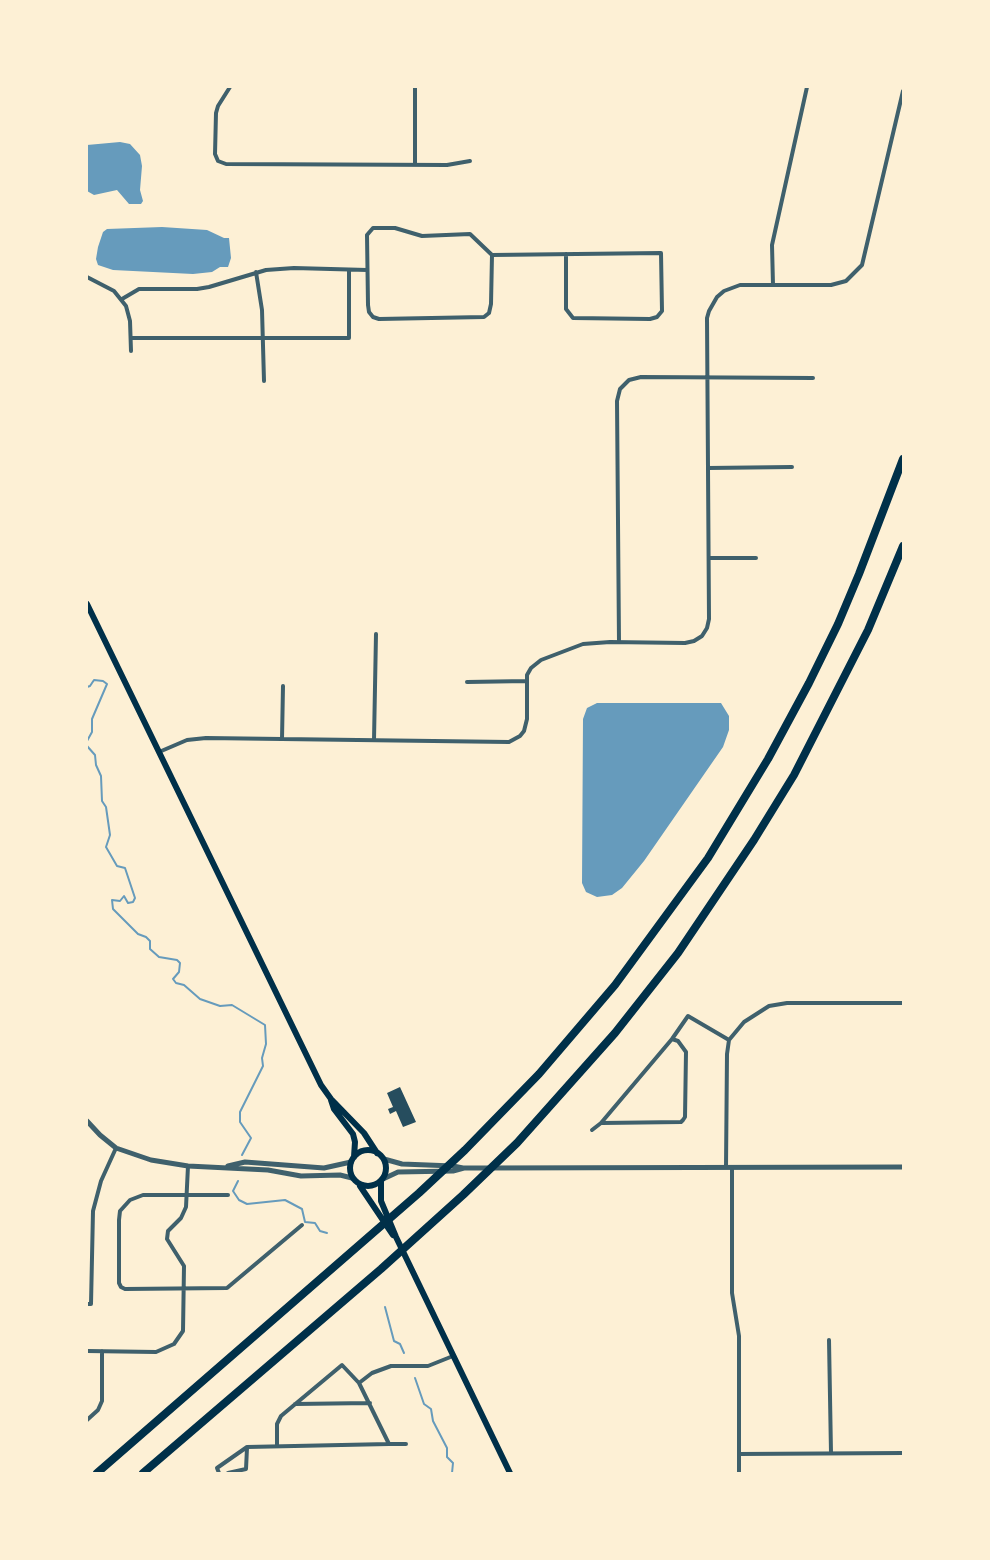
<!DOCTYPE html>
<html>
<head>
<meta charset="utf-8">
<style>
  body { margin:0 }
  #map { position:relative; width:990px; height:1560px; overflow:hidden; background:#fdf0d5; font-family:Barlow,sans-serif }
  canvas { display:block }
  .frame { position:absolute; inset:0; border:88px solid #fdf0d5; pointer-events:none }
</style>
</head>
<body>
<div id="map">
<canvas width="990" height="1560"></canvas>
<div class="frame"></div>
</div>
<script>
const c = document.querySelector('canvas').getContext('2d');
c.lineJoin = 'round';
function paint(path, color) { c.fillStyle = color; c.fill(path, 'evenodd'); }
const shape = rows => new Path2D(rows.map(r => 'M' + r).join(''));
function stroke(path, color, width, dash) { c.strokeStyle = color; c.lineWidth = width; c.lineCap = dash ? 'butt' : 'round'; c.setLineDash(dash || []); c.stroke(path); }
paint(shape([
  [120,142,130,144,140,155,142,166,140,190,143,201,141,204,129,204,117,190,94,195,87,191,87,145],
  [162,227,207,230,224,238,229,238,231,258,228,267,220,267,212,272,193,274,113,270,98,265,96,259,98,247,103,232,107,229],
  [597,703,721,703,729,716,729,730,723,747,644,861,622,888,612,895,597,897,586,892,582,883,583,719,587,708]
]), '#669bbc');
stroke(shape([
  [87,687,90,686,94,680,103,681,107,684,92,719,92,732,87,741],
  [87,746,95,755,96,765,101,776,102,801,106,807,110,835,106,847,117,866,125,868,135,898,133,902,128,903,124,896,120,901,112,900,113,909,138,934,146,937,150,941,150,949,159,957,177,960,180,963,179,972,173,979,176,983,184,985,200,999,220,1006,232,1005,265,1025,266,1044,262,1058,263,1066,240,1112,240,1122,251,1138,242,1155],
  [238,1181,233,1191,239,1200,247,1204,285,1200,302,1209,305,1222,315,1223,320,1231,327,1233],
  [385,1307,394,1341,400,1344,404,1353],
  [415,1378,424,1404,431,1409,433,1421,447,1448,447,1457,453,1463,452,1473]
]), '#669bbc', 2);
paint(shape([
  [400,1087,416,1122,403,1127,396,1111,390,1114,388,1109,393,1107,387,1093]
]), '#264d5e');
stroke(shape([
  [230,87,218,106,216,113,215,154,218,161,226,164,447,165,470,161],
  [415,165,415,87],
  [492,255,491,304,489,313,484,317,379,319,373,317,369,312,368,305,367,235,373,228,395,228,422,236,470,234,492,255,661,253,662,311,657,317,650,319,573,318,566,309,566,254],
  [256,272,262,310,264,381],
  [87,277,114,291,126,306,130,321,131,351],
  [773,285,772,245,807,87],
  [122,299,139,289,197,289,209,287,266,270,294,268,367,270],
  [131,338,349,338,349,270],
  [708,468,792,467],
  [709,558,756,558],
  [619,642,617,401,620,389,629,380,641,377,813,378],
  [467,682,527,681],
  [282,739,283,686],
  [374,740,376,634],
  [159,752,187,740,206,738,509,742,520,736,524,731,527,719,527,675,531,668,541,660,583,644,610,642,685,643,694,641,702,636,707,628,709,619,707,318,709,311,717,297,724,291,740,285,831,285,846,281,862,265,903,91],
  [602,1123,681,1122,683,1120,685,1117,686,1052,678,1041,672,1039],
  [592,1130,601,1123,672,1039,688,1016,729,1040],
  [726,1167,727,1054,729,1040,744,1022,769,1006,787,1003,903,1003],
  [732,1168,732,1293,739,1336,739,1473],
  [228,1195,143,1195,130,1200,120,1211,119,1220,119,1283,121,1287,125,1289,227,1288,302,1225],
  [87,1304,91,1304,93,1211,101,1181,116,1148],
  [829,1340,831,1453],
  [87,1351,156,1352,174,1344,183,1331,184,1266,167,1239,168,1231,181,1218,186,1207,188,1166],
  [295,1404,370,1403],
  [87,1420,98,1410,102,1401,102,1351],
  [389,1444,406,1444],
  [277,1446,277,1424,281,1416,342,1365,359,1383],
  [739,1454,903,1453],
  [219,1473,217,1468,247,1447,389,1444,359,1383,372,1373,391,1366,428,1366,453,1356],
  [228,1473,246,1469,247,1448]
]), '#3f606c', 4);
stroke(shape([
  [87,1121,100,1135,116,1148,151,1160,188,1166,268,1170,301,1176,340,1175,352,1178],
  [384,1159,402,1164,453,1166,463,1168],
  [228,1166,245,1162,324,1168,351,1162],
  [383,1179,398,1172,453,1171,464,1168,484,1168,903,1167]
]), '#3f606c', 5);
stroke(shape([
  [87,604,321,1085,331,1099,364,1133,377,1153],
  [331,1100,334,1109,353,1134,355,1142,354,1157],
  '350 1168a18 18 0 1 1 36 0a18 18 0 1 1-36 0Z',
  [381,1181,381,1201,396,1237,510,1473],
  [360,1186,393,1235]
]), '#003049', 6);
stroke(shape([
  [97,1473,419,1193,465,1150,539,1074,615,985,708,858,768,759,809,683,838,624,859,574,903,459],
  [143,1473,381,1269,463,1195,517,1143,615,1033,678,953,754,840,794,775,868,630,903,546]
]), '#003049', 8);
</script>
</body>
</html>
